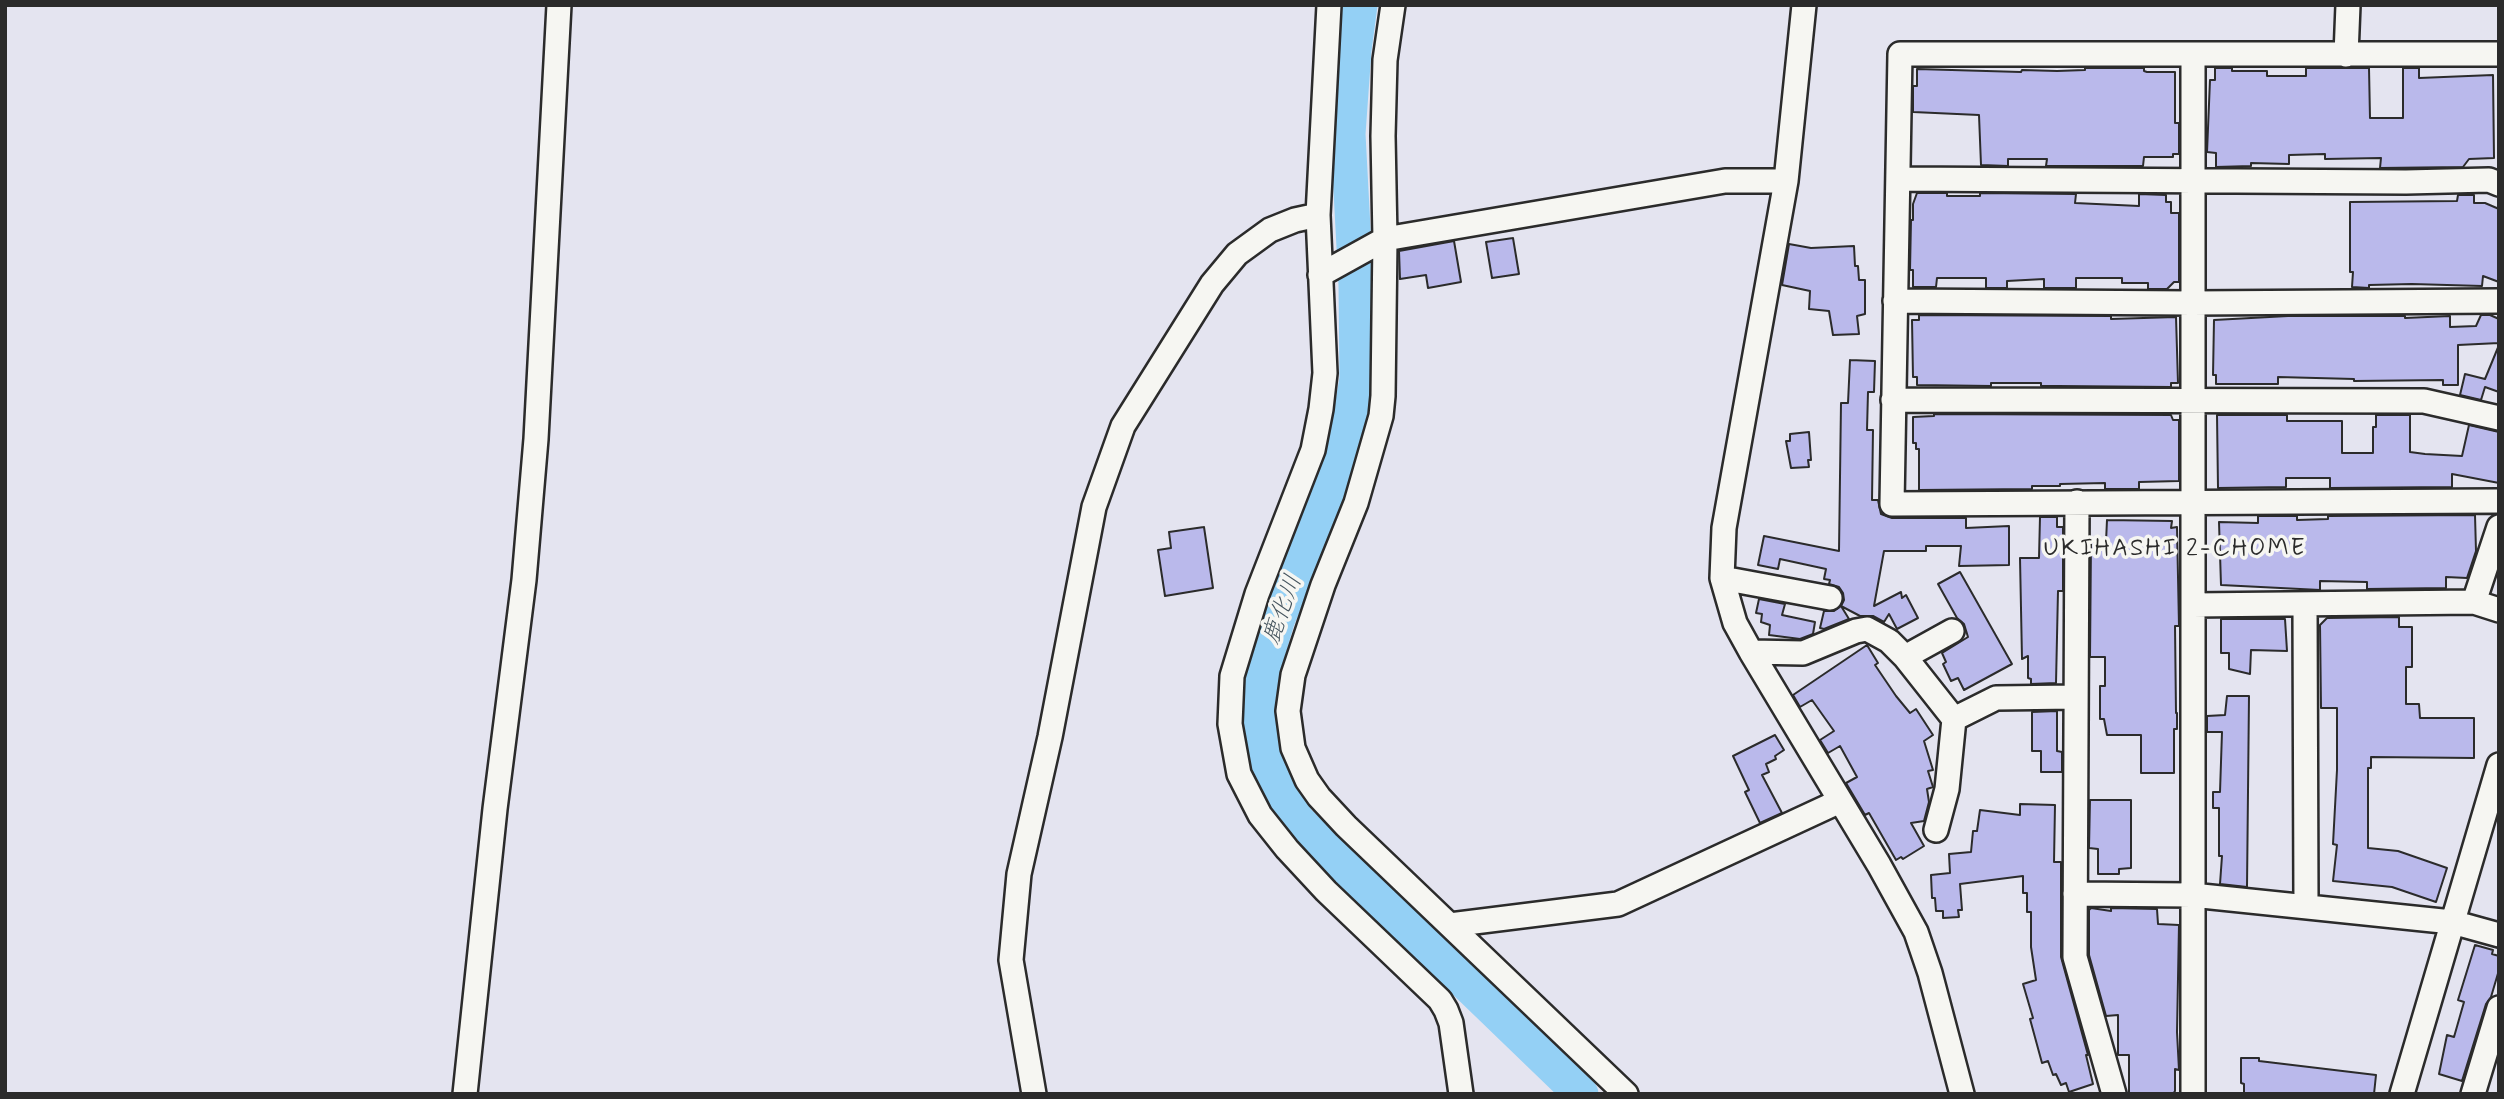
<!DOCTYPE html>
<html>
<head>
<meta charset="utf-8">
<style>
  body { margin:0 }
  #map { position:relative; width:2504px; height:1099px; overflow:hidden; background:#e4e4f0; font-family:Mynerve,sans-serif }
  canvas { display:block }
  .frame { position:absolute; inset:0; border:7px solid #2b2b2b; pointer-events:none }
</style>
</head>
<body>
<div id="map">
<canvas width="2504" height="1099"></canvas>
<div class="frame"></div>
</div>
<script>
const c = document.querySelector('canvas').getContext('2d');
c.lineJoin = 'round';
const shape = rows => new Path2D(rows.map(r => 'M' + r).join(''));
function stroke(path, color, width, dash) { c.strokeStyle = color; c.lineWidth = width; c.lineCap = dash ? 'butt' : 'round'; c.setLineDash(dash || []); c.stroke(path); }
function paint(path, color) { c.fillStyle = color; c.fill(path, 'evenodd'); }
function label(font, color, halo, rows, align = 'center') {
  c.font = font + ' Mynerve,"Klee One",sans-serif'; c.lineWidth = 7; c.setLineDash([]); c.textBaseline = 'middle'; c.strokeStyle = halo; c.fillStyle = color; for (const [text, x, y, turn = 0] of rows) {
    c.save(); c.translate(x, y); c.rotate((+turn || 0) * Math.PI / 180); c.textAlign = isNaN(turn) ? turn : align; if (halo) c.strokeText(text, 0, 0); c.fillText(text, 0, 0); c.restore();
  }
}
stroke(shape([
  [1360,5,1354,50,1348,134,1356,285,1357,379,1349,425,1322,509,1277,621,1265,662,1258,699,1261,741,1272,778,1297,820,1581,1094]
]), '#94d0f5', 35);
const building = shape([
  [2085,68,2144,68,2144,71,2147,72,2175,72,2175,123,2179,123,2179,154,2173,154,2173,157,2144,157,2143,166,2046,166,2047,159,2008,159,2008,166,1981,165,1979,115,1913,112,1913,86,1917,86,1917,69,2021,72,2022,70,2057,71,2085,70,2085,68],
  [2215,68,2232,68,2232,71,2267,71,2267,76,2306,76,2306,68,2369,68,2370,118,2403,118,2403,68,2419,68,2419,78,2493,75,2494,158,2469,159,2463,167,2380,168,2381,158,2325,159,2325,154,2289,155,2289,164,2251,163,2251,166,2216,167,2216,153,2207,152,2210,80,2215,80,2215,68],
  [1917,193,1947,193,1947,196,1980,196,1980,193,2076,194,2075,203,2139,206,2139,194,2166,195,2166,202,2171,202,2171,213,2179,213,2179,282,2174,282,2167,289,2148,289,2148,283,2122,283,2122,278,2076,278,2076,288,2044,288,2044,279,2007,281,2007,288,1986,288,1986,278,1937,278,1936,287,1913,287,1913,270,1910,270,1911,220,1913,220,1913,204,1917,193],
  [2458,195,2474,195,2474,203,2485,203,2499,209,2499,282,2483,276,2482,286,2412,284,2369,285,2369,288,2352,287,2353,272,2350,272,2350,202,2457,201,2458,195],
  [1513,238,1519,274,1492,278,1486,242,1513,238],
  [1454,241,1461,282,1428,288,1426,275,1400,279,1399,251,1454,241],
  [1789,244,1811,248,1854,246,1855,266,1858,266,1859,280,1865,280,1865,314,1857,316,1859,334,1833,335,1829,311,1809,309,1810,291,1782,285,1789,244],
  [1919,315,2111,316,2111,319,2176,317,2178,383,2171,383,2171,387,2058,386,2041,386,2041,383,1991,383,1991,386,1917,385,1917,377,1913,377,1912,320,1919,320,1919,315],
  [2481,315,2490,315,2499,319,2499,343,2458,345,2458,385,2443,385,2443,380,2354,381,2354,379,2278,377,2278,384,2216,384,2216,375,2213,375,2214,320,2288,316,2405,316,2405,318,2450,316,2450,327,2476,326,2481,315],
  [2499,345,2499,392,2485,387,2481,400,2460,395,2465,374,2485,379,2499,345],
  [1850,360,1875,361,1874,392,1868,392,1867,430,1873,430,1872,500,1878,500,1881,514,1892,518,1966,518,1966,528,2009,526,2009,565,1959,566,1961,546,1926,546,1926,551,1884,551,1874,606,1901,592,1902,598,1906,595,1918,618,1897,629,1889,614,1884,622,1873,616,1860,616,1841,606,1844,600,1843,593,1839,587,1829,584,1830,580,1824,579,1826,569,1780,559,1778,569,1758,565,1764,536,1839,551,1841,403,1848,403,1850,360],
  [1934,414,2171,415,2173,420,2179,420,2179,481,2139,482,2139,489,2105,489,2105,483,2060,484,2060,486,2032,486,2032,489,1919,490,1919,449,1916,449,1916,443,1913,443,1913,417,1934,416,1934,414],
  [2217,415,2287,415,2287,421,2342,421,2342,453,2373,453,2373,427,2376,427,2376,415,2410,415,2410,452,2425,454,2462,456,2469,425,2499,432,2499,483,2452,474,2452,487,2330,488,2330,478,2286,478,2286,487,2218,488,2217,415],
  [1809,432,1811,460,1808,460,1809,467,1791,468,1786,441,1790,441,1790,434,1809,432],
  [2475,515,2476,551,2467,578,2446,577,2446,588,2367,589,2367,582,2320,581,2320,590,2221,585,2219,522,2258,523,2258,516,2297,516,2297,520,2328,519,2328,516,2475,515],
  [2040,517,2057,517,2057,527,2063,527,2063,591,2058,591,2056,683,2031,684,2031,679,2028,678,2028,656,2022,659,2020,558,2039,558,2040,517],
  [2107,520,2172,521,2171,528,2177,527,2179,626,2175,626,2176,713,2177,713,2177,729,2174,729,2174,773,2141,773,2141,735,2107,735,2104,719,2100,719,2100,686,2105,686,2105,657,2090,657,2091,542,2106,542,2107,520],
  [1204,527,1213,588,1165,596,1158,550,1171,548,1169,532,1204,527],
  [1960,572,2012,664,1964,690,1958,678,1951,681,1943,664,1946,662,1942,653,1968,637,1964,624,1957,618,1938,584,1960,572],
  [1759,599,1785,604,1782,615,1815,622,1813,634,1800,639,1769,635,1770,625,1761,622,1762,614,1756,613,1759,599],
  [1841,606,1849,619,1824,629,1820,628,1824,611,1834,611,1841,606],
  [2399,617,2399,627,2412,627,2412,667,2406,667,2406,704,2419,704,2420,718,2474,718,2474,758,2371,757,2371,768,2368,768,2368,848,2398,851,2447,868,2436,902,2392,887,2333,881,2337,845,2333,844,2337,770,2337,708,2321,708,2320,625,2327,618,2399,617],
  [2221,619,2285,619,2287,651,2251,650,2250,674,2229,669,2229,653,2221,653,2221,619],
  [1867,645,1878,663,1875,665,1896,696,1910,713,1916,709,1933,735,1924,741,1933,770,1928,771,1933,787,1927,789,1929,802,1924,821,1911,823,1924,846,1903,859,1901,857,1896,860,1869,813,1865,815,1846,783,1857,777,1840,746,1828,753,1820,740,1834,731,1812,700,1800,707,1793,695,1867,645],
  [2227,696,2249,696,2247,887,2220,884,2222,856,2219,856,2219,808,2213,808,2213,792,2220,792,2222,732,2207,732,2207,716,2225,715,2227,696],
  [2057,711,2057,751,2062,752,2062,772,2041,772,2041,751,2032,751,2032,712,2057,711],
  [1775,735,1784,750,1775,756,1776,759,1766,764,1769,772,1762,775,1782,813,1760,823,1745,792,1749,790,1733,756,1775,735],
  [2090,800,2131,800,2131,868,2119,869,2119,874,2098,874,2098,849,2089,848,2090,800],
  [2020,804,2055,805,2054,862,2061,862,2061,957,2088,1055,2086,1055,2093,1084,2069,1092,2066,1083,2061,1085,2056,1074,2053,1075,2048,1061,2042,1063,2030,1019,2033,1018,2023,984,2036,980,2031,947,2031,912,2027,912,2027,893,2023,893,2023,876,1960,884,1962,910,1958,910,1959,917,1943,918,1943,911,1936,911,1935,898,1932,898,1931,875,1950,873,1949,854,1971,852,1973,831,1977,831,1980,810,2020,815,2020,804],
  [2091,908,2111,911,2111,908,2157,909,2158,924,2179,925,2177,1032,2179,1070,2175,1069,2175,1091,2173,1094,2129,1094,2129,1055,2118,1055,2118,1015,2106,1016,2089,955,2089,910,2091,908],
  [2475,945,2493,950,2492,954,2499,956,2499,970,2491,997,2486,1004,2462,1081,2439,1074,2447,1035,2454,1037,2464,1002,2458,1000,2475,945],
  [2241,1058,2259,1058,2259,1061,2376,1075,2374,1094,2244,1094,2244,1084,2241,1083,2241,1058]
]);
paint(building, '#bab9eb');
stroke(building, '#2b2b2b', 2);
const minor = shape([
  [1329,5,1318,215,1325,373,1321,409,1313,450,1257,594,1232,676,1230,724,1239,774,1260,815,1287,849,1326,891,1440,1000,1446,1010,1451,1023,1461,1094],
  [1393,5,1385,60,1383,136,1385,239,1383,396,1381,416,1356,503,1323,585,1293,675,1288,711,1293,748,1307,780,1319,797,1346,826,1626,1094],
  [1804,5,1786,181,1724,528,1722,578,1735,623,1751,652,1879,865,1916,932,1930,973,1962,1094],
  [2499,54,1900,54,1892,504,2499,501],
  [2346,55,2348,5],
  [1898,179,2406,182,2489,180,2499,184],
  [1320,275,1385,239,1725,181,1786,181],
  [1895,301,2192,303,2499,301],
  [1893,400,2424,401,2499,418],
  [2077,502,2075,957,2114,1094],
  [1722,578,1830,598],
  [2474,602,2499,527],
  [2193,605,2474,602,2499,610],
  [2305,605,2306,906],
  [1751,652,1803,653,1856,631,1867,629,1889,641,1905,657,1954,719,1996,698,2075,697],
  [1905,657,1952,631],
  [1936,830,1947,789,1954,719],
  [2075,894,2192,895,2452,922,2499,935],
  [1450,925,1618,904,1840,801],
  [465,1094,495,809,524,580,536,439,559,5],
  [1034,1094,1011,960,1019,874,1050,737,1094,507,1123,426,1212,284,1237,254,1270,230,1295,220,1318,215],
  [2193,1094,2193,55],
  [2402,1094,2499,765],
  [2473,1094,2499,1008]
]);
stroke(minor, '#2b2b2b', 28);
stroke(minor, '#f6f6f2', 23);
c.letterSpacing = '2px';
label('24px', '#2b2b2b', '#f6f6f2', [
  ["UKIHASHI 2-CHOME",2175,550]
]);
c.letterSpacing = '0px';
label('italic 24px', '#45545e', '#f6f6f2', [
  ["鹿化川",1284,610,-70]
]);
</script>
</body>
</html>
